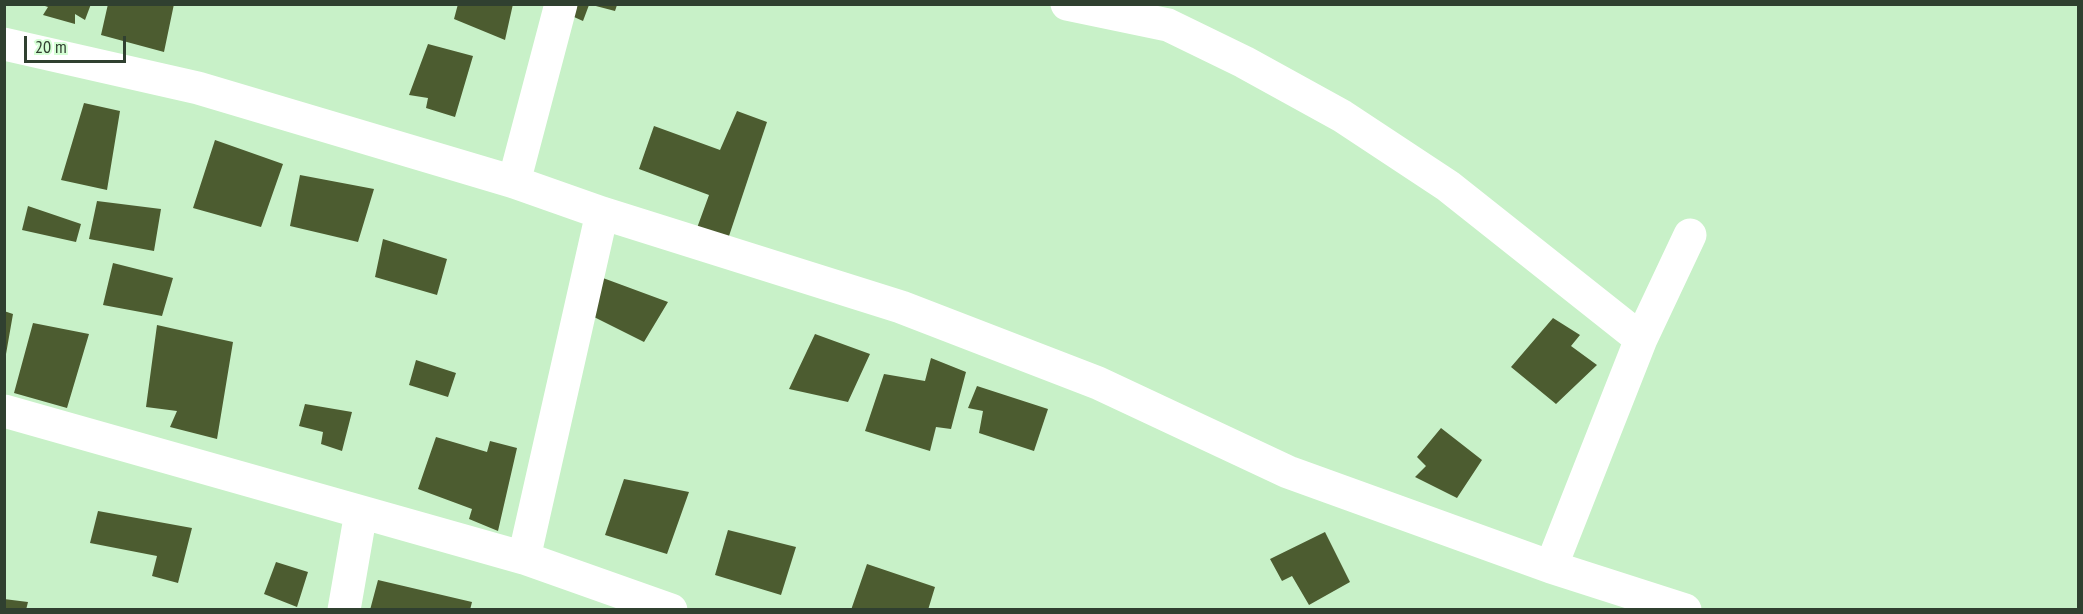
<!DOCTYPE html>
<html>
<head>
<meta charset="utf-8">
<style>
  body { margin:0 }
  #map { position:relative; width:2083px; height:614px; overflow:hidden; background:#c8f1c8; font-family:"PT Sans Narrow",sans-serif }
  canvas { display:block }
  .frame { position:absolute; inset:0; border:6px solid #304030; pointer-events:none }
  .scale { position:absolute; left:24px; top:36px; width:102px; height:27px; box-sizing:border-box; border:3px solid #304030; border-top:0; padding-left:8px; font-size:18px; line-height:21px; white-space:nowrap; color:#304030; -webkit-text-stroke:4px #d5ffd5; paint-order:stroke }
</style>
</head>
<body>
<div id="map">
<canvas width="2083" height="614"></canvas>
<div class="frame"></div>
<div class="scale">20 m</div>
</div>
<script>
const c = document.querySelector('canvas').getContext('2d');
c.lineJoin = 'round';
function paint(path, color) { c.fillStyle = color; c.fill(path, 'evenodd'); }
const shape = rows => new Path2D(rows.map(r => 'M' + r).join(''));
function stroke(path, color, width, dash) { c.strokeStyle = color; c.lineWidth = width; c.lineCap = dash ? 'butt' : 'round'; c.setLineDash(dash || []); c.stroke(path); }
paint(shape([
  [39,4,91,4,85,20,75,14,75,24,43,15,48,7],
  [108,4,174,4,164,52,101,35],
  [458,4,513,4,505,40,454,19],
  [567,5,589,5,583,21,565,13],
  [592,5,617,5,615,11],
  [428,44,473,56,455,117,426,108,428,98,409,95],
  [84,103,120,111,107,190,61,180],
  [737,111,767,122,727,242,697,228,709,195,639,169,654,126,720,150],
  [215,140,283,164,261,227,193,208],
  [300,175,374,189,358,242,290,226],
  [97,201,161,209,154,251,89,239],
  [28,206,81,224,76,242,22,230],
  [383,239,447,259,437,295,375,277],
  [113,263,173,278,162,316,103,305],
  [603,278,668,302,644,342,588,314],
  [4,311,13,314,6,354,4,354],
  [1553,318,1580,335,1571,346,1597,365,1556,404,1511,367],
  [33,323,89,334,67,408,14,393],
  [157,325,233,342,217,439,170,427,177,411,146,407],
  [815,334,870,354,848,402,789,389],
  [931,358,966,372,951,429,936,427,930,451,865,431,884,374,925,381],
  [416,360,456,373,448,397,409,385],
  [977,386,1048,409,1034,451,979,433,983,411,968,408],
  [305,404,352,412,342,451,321,444,323,432,299,426],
  [1441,428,1482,460,1457,498,1415,477,1426,466,1417,457],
  [436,437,487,452,490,441,517,448,498,531,469,519,472,509,418,489],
  [624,479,689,492,667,554,605,535],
  [98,511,192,528,178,583,152,576,157,556,90,543],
  [728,530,796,547,781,595,715,575],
  [1325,532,1350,582,1309,605,1292,576,1282,581,1270,559],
  [276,562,308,572,297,607,264,594],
  [867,564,935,587,928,610,851,610],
  [378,580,472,602,470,610,370,610],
  [4,599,28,602,26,610,4,610]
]), '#4c5c30');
stroke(shape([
  [1067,4,1168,25,1244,62,1342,116,1448,186,1641,339],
  [4,44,198,88,514,182,602,213,901,307,1098,383,1288,472,1551,567,1685,610],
  [514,182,561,4],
  [4,411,524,558,671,610],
  [524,558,602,213],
  [1551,567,1641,339,1690,235],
  [344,610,361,512]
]), '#fff', 33);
</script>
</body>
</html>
